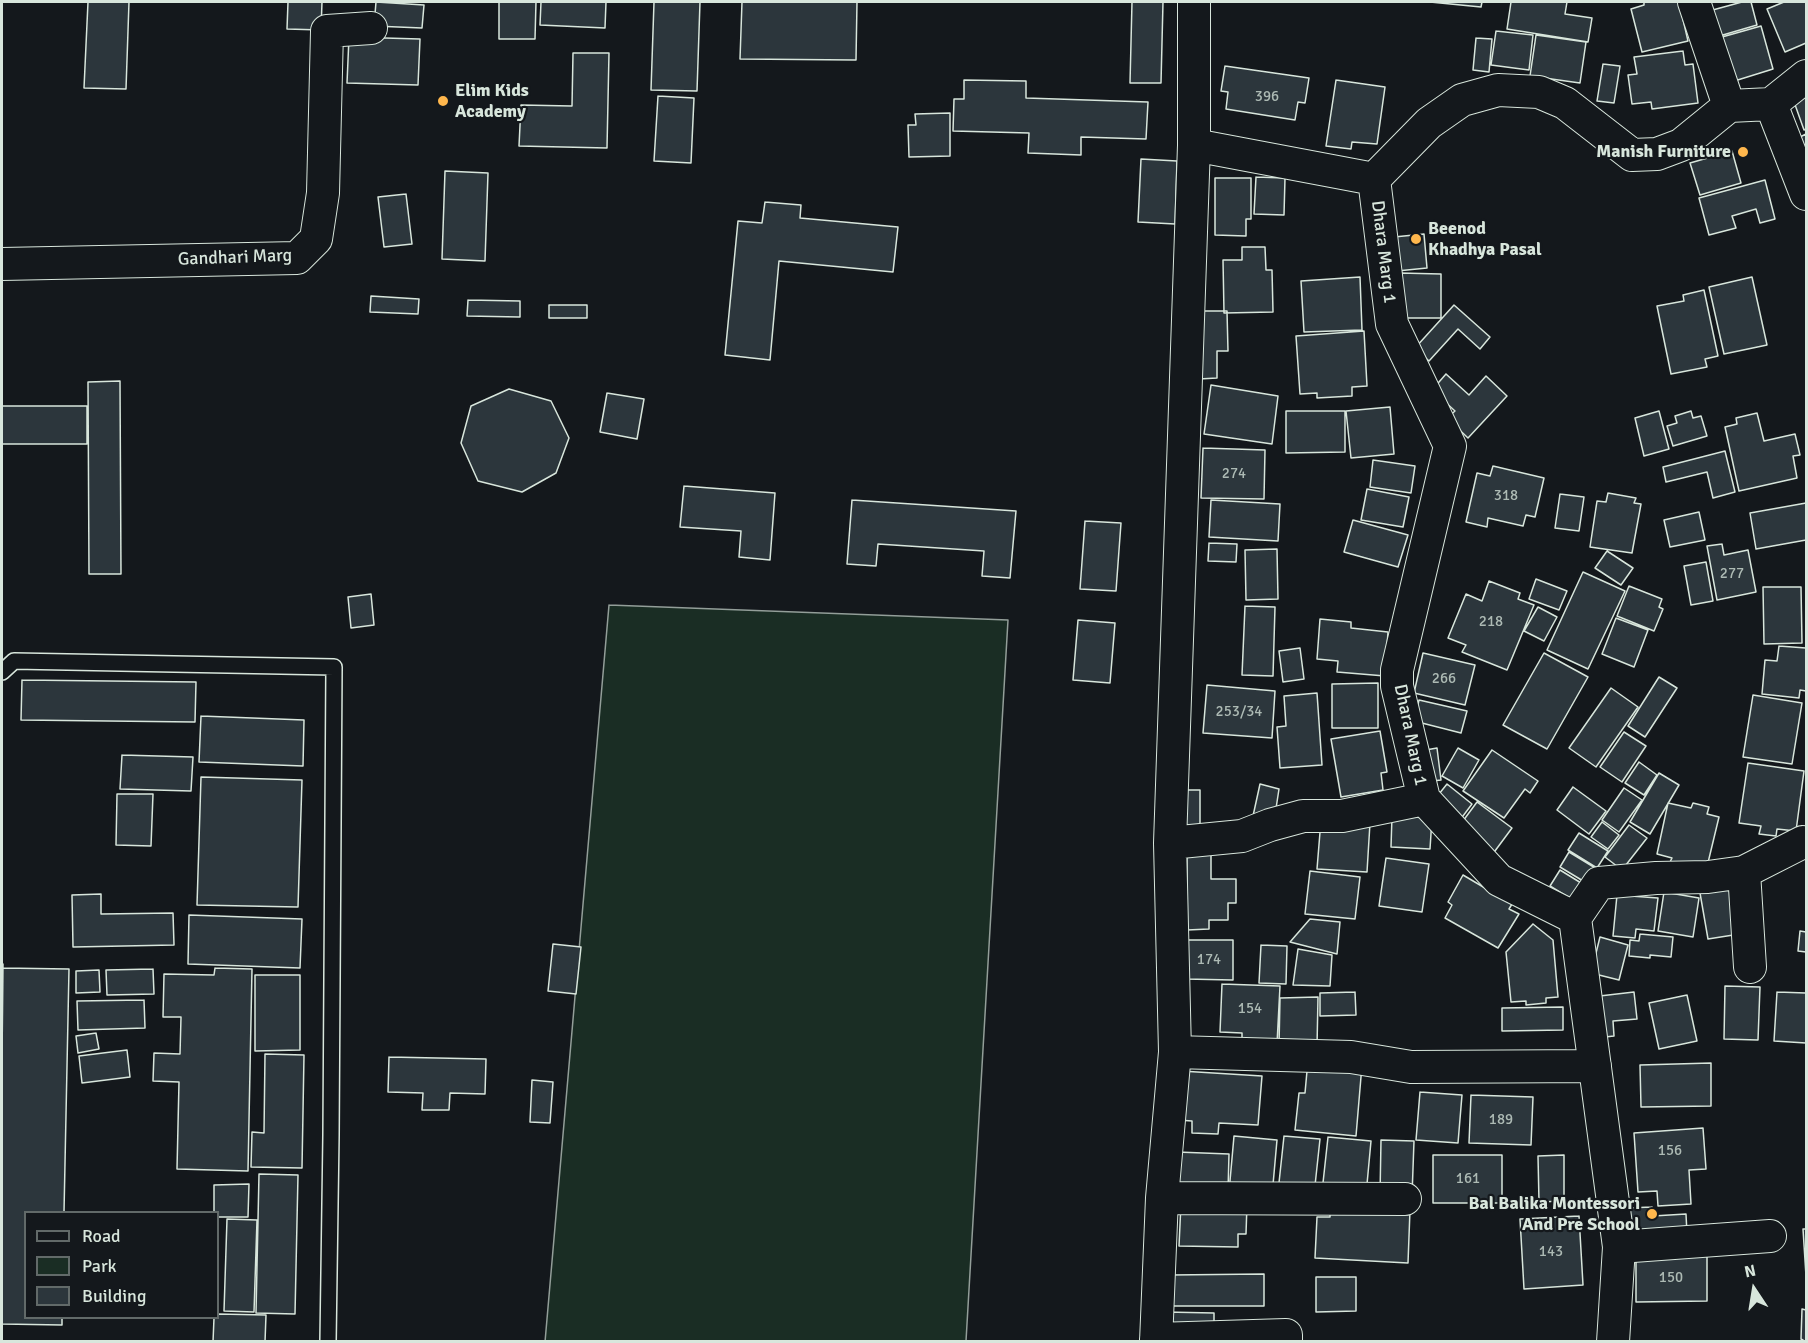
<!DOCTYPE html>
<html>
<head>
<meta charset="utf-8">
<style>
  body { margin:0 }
  #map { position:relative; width:1808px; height:1343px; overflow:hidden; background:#14181c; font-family:Signika,sans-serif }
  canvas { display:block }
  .frame { position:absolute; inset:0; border:3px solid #d8e6dc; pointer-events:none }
  .legend { position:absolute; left:24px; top:1211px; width:195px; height:108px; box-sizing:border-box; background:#14181c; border:2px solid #626a69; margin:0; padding:8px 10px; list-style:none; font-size:18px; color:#d8e6dc }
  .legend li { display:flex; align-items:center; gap:12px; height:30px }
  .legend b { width:30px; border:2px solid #626a69 }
  .north { position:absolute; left:1724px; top:1259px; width:60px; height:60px; -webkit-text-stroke:4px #14181c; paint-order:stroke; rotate:348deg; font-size:16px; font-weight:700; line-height:24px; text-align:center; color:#d8e6dc }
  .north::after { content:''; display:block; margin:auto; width:21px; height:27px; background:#d8e6dc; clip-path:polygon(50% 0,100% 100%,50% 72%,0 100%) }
</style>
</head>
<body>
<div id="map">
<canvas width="1808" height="1343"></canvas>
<div class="frame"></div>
<ul class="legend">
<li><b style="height:8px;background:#14181c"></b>Road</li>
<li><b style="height:16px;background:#1a2d24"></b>Park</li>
<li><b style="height:16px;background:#2c363c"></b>Building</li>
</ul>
<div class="north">N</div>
</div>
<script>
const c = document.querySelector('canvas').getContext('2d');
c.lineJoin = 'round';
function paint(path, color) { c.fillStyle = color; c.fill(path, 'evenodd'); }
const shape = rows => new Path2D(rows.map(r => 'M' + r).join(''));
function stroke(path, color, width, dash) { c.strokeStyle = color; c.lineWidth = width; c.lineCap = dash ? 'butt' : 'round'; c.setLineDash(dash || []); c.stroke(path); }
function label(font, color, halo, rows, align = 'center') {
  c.font = font + ' Signika,sans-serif'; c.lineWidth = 4.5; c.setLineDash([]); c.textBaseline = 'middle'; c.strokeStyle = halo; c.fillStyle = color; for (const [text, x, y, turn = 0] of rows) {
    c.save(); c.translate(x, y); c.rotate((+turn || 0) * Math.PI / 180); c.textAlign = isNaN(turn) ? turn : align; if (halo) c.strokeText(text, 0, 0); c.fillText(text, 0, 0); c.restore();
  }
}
const green = shape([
  [609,605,1008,620,966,1341,545,1342,609,605]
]);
paint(green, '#1a2d24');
stroke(green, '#939e99', 1.5);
const building = shape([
  [88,2,129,2,126,89,84,88,88,2],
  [288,2,322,2,321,30,287,29,288,2],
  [376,2,424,5,422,28,374,26,376,2],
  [499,2,536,2,535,39,499,39,499,2],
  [541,2,606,2,605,28,540,25,541,2],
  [654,2,700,2,697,91,651,90,654,2],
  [742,2,857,2,856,60,740,59,742,2],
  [1132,2,1163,2,1161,83,1130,83,1132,2],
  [1430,2,1482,2,1481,7,1430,2],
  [1511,2,1567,2,1565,14,1592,18,1588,42,1507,29,1511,2],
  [1644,2,1679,2,1688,41,1642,52,1631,9,1644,5,1644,2],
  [1742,2,1751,2,1757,25,1716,37,1709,11,1742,2],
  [1784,2,1806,2,1806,43,1785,52,1767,9,1784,2],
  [1761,26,1773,69,1728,83,1715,39,1761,26],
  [1496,31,1533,35,1529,70,1491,65,1496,31],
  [1536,35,1586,42,1580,83,1530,76,1536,35],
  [349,37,420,39,418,85,347,83,349,37],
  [1476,38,1492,39,1489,72,1473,70,1476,38],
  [1683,51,1685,65,1693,64,1698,103,1652,109,1651,102,1632,104,1628,75,1637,74,1634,57,1683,51],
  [573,53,609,53,607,148,519,146,521,105,572,106,573,53],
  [1603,64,1620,66,1614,103,1597,101,1603,64],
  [1225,66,1309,78,1305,103,1298,102,1295,120,1226,109,1228,92,1221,91,1225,66],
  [964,80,1026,81,1026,98,1148,102,1146,139,1081,137,1081,155,1028,153,1029,133,953,131,954,99,964,99,964,80],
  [1336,80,1385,87,1377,144,1352,142,1351,149,1326,146,1336,80],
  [1806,94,1806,129,1804,130,1793,99,1806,94],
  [658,96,694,98,691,163,654,161,658,96],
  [950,113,950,156,909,157,908,125,916,125,915,114,950,113],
  [1806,134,1806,154,1800,137,1806,134],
  [1732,151,1741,183,1700,195,1690,163,1732,151],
  [1141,159,1177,161,1175,224,1138,222,1141,159],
  [445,171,488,173,485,261,442,259,445,171],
  [1256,177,1285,178,1284,215,1254,214,1256,177],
  [1215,178,1251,178,1251,219,1246,219,1246,236,1215,235,1215,178],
  [1765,180,1775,219,1760,223,1756,209,1732,216,1736,228,1709,235,1699,198,1765,180],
  [406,194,412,244,384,247,378,197,406,194],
  [765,202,801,205,800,218,898,227,893,272,779,261,770,360,725,355,738,221,762,223,765,202],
  [1424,234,1427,268,1397,271,1394,237,1424,234],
  [1242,247,1265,247,1266,270,1272,270,1273,312,1224,313,1223,260,1242,260,1242,247],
  [1400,273,1441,274,1441,318,1400,318,1400,273],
  [1360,277,1362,330,1304,332,1301,281,1360,277],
  [1752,277,1767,345,1724,354,1709,287,1752,277],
  [1704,290,1718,356,1705,359,1707,367,1671,374,1657,306,1684,301,1683,295,1704,290],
  [371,296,419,299,418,314,370,312,371,296],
  [468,300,520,301,520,317,467,316,468,300],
  [549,305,587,305,587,318,549,318,549,305],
  [1454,305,1490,337,1480,349,1458,329,1429,361,1415,348,1454,305],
  [1198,311,1227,311,1228,351,1217,351,1217,378,1199,379,1198,311],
  [1364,331,1367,386,1352,387,1352,396,1317,398,1317,393,1300,394,1296,336,1364,331],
  [1446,374,1469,395,1486,376,1507,396,1468,438,1447,418,1455,411,1432,390,1446,374],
  [120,381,121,574,89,574,88,382,120,381],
  [1211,385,1278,396,1272,444,1204,434,1211,385],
  [509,389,551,401,569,438,556,473,522,492,478,481,461,443,471,406,509,389],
  [607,393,644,399,637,439,600,432,607,393],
  [2,406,87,406,87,444,2,444,2,406],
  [1390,407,1394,454,1351,458,1346,411,1390,407],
  [1286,411,1345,411,1345,452,1286,453,1286,411],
  [1659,411,1669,449,1644,456,1635,418,1659,411],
  [1691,411,1693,418,1701,416,1707,436,1673,446,1667,426,1677,423,1675,416,1691,411],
  [1757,413,1764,441,1795,434,1800,455,1793,456,1797,478,1739,491,1725,427,1737,424,1736,418,1757,413],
  [1203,448,1265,450,1264,499,1201,498,1203,448],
  [1725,451,1735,492,1713,498,1707,472,1666,482,1663,467,1725,451],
  [1373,460,1415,466,1411,493,1370,487,1373,460],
  [1493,466,1544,478,1535,517,1526,515,1523,526,1488,518,1487,527,1466,522,1477,473,1490,476,1493,466],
  [684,486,775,493,770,560,739,557,741,531,680,527,684,486],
  [1367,489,1409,497,1403,527,1361,520,1367,489],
  [1608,493,1636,498,1634,503,1641,504,1632,553,1590,547,1597,501,1606,502,1608,493],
  [1560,494,1584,497,1579,531,1555,528,1560,494],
  [852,500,1016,511,1010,578,982,576,984,551,878,544,876,566,847,564,852,500],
  [1211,500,1280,504,1278,541,1209,537,1211,500],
  [1806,503,1806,540,1756,549,1750,513,1806,503],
  [1699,512,1705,540,1670,547,1664,520,1699,512],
  [1353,520,1408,535,1398,567,1344,552,1353,520],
  [1085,521,1121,523,1116,591,1080,589,1085,521],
  [1209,543,1237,544,1236,562,1208,561,1209,543],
  [1722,544,1724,555,1748,550,1756,592,1717,600,1707,546,1722,544],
  [1277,549,1278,599,1246,600,1245,550,1277,549],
  [1607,551,1633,568,1621,585,1595,568,1607,551],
  [1706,562,1713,601,1691,605,1684,566,1706,562],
  [1583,572,1625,591,1588,669,1547,650,1583,572],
  [1536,579,1567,591,1559,610,1529,599,1536,579],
  [1489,581,1520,593,1518,599,1534,605,1507,670,1462,652,1466,645,1448,638,1466,594,1482,601,1489,581],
  [1629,586,1662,599,1659,607,1663,609,1654,631,1617,616,1629,586],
  [1763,587,1801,587,1802,643,1764,644,1763,587],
  [371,594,374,625,351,628,348,597,371,594],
  [1245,606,1275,607,1273,676,1242,675,1245,606],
  [1538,607,1557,617,1544,641,1524,631,1538,607],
  [1616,618,1648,630,1634,667,1602,654,1616,618],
  [1320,619,1351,622,1351,628,1388,632,1385,676,1337,672,1338,661,1317,659,1320,619],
  [1078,620,1115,623,1110,683,1073,680,1078,620],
  [1779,646,1806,648,1806,691,1800,690,1799,698,1762,694,1765,660,1777,661,1779,646],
  [1300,648,1304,679,1283,682,1279,651,1300,648],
  [1423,653,1475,665,1465,705,1414,693,1423,653],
  [1544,653,1588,677,1547,749,1503,725,1544,653],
  [1659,677,1677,688,1645,737,1628,726,1659,677],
  [22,680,196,682,195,722,21,720,22,680],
  [1378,683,1378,728,1332,728,1332,684,1378,683],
  [1207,685,1275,691,1272,738,1203,733,1207,685],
  [1611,688,1638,707,1596,767,1569,748,1611,688],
  [1317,693,1322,765,1280,768,1277,727,1286,726,1284,696,1317,693],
  [1753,695,1802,703,1792,764,1743,757,1753,695],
  [1419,700,1467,711,1461,733,1414,721,1419,700],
  [201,716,304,720,303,766,199,762,201,716],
  [1380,731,1387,772,1381,773,1383,790,1341,797,1331,739,1380,731],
  [1624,732,1646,746,1622,782,1600,767,1624,732],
  [1437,748,1441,780,1424,782,1420,751,1437,748],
  [1458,748,1479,760,1463,788,1442,776,1458,748],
  [1492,750,1538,781,1530,793,1525,789,1504,818,1463,791,1492,750],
  [122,755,193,757,191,791,120,789,122,755],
  [1639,762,1657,775,1644,795,1625,783,1639,762],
  [1748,763,1804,771,1796,831,1777,829,1776,836,1759,834,1761,826,1739,823,1748,763],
  [1659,773,1679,785,1650,834,1630,822,1659,773],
  [201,777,302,780,298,907,197,905,201,777],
  [1260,784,1279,789,1275,815,1253,816,1260,784],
  [1447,784,1472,804,1457,824,1431,804,1447,784],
  [1573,787,1606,811,1589,834,1557,810,1573,787],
  [1624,788,1642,800,1619,832,1602,820,1624,788],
  [1182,790,1200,790,1200,831,1181,830,1182,790],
  [117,794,153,794,151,846,116,845,117,794],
  [1477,802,1512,828,1492,855,1457,829,1477,802],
  [1668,803,1691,808,1693,803,1709,807,1707,814,1719,817,1706,871,1670,862,1672,858,1657,854,1668,803],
  [1392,816,1432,818,1430,849,1391,847,1392,816],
  [1321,820,1370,823,1367,872,1317,869,1321,820],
  [1602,822,1619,835,1608,849,1591,837,1602,822],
  [1629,825,1647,838,1622,870,1605,857,1629,825],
  [1579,833,1608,851,1597,868,1568,850,1579,833],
  [1569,852,1597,869,1588,884,1560,867,1569,852],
  [1187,854,1211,854,1211,879,1236,879,1236,903,1228,903,1228,920,1209,920,1209,929,1187,930,1187,854],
  [1386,858,1429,864,1422,912,1379,906,1386,858],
  [1560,870,1586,886,1576,902,1550,886,1560,870],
  [1310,871,1360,877,1355,919,1305,914,1310,871],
  [1463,875,1512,904,1509,909,1519,914,1498,948,1445,918,1452,905,1448,902,1463,875],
  [1738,886,1746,933,1708,939,1700,893,1738,886],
  [1664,892,1699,898,1693,937,1658,931,1664,892],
  [101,894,101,914,173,913,174,945,73,947,72,895,101,894],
  [1617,895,1658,898,1654,931,1636,929,1635,938,1613,936,1617,895],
  [189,915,302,919,300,968,188,964,189,915],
  [1310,919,1340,922,1337,954,1290,942,1310,919],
  [1533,924,1553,940,1558,997,1546,998,1546,1003,1526,1005,1526,1001,1511,1002,1506,952,1533,924],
  [1800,931,1806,932,1806,952,1798,951,1800,931],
  [1640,934,1673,937,1671,957,1650,955,1650,958,1629,956,1630,940,1639,941,1640,934],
  [1600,937,1628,945,1619,980,1591,973,1600,937],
  [1185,940,1233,940,1233,980,1185,979,1185,940],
  [553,944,581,947,576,994,548,991,553,944],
  [1261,945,1287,946,1286,984,1259,983,1261,945],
  [1298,949,1332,955,1330,986,1293,985,1298,949],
  [2,964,3,964,2,1060,2,964],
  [2,968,69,969,64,1212,26,1212,26,1318,62,1318,62,1325,2,1324,2,968],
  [215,968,252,969,248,1171,177,1169,179,1082,153,1081,154,1053,180,1054,181,1017,163,1017,164,974,214,975,215,968],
  [153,969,154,994,107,995,106,970,153,969],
  [99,970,100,992,76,993,76,971,99,970],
  [255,975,300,975,300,1050,255,1051,255,975],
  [1222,984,1280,986,1277,1044,1242,1043,1242,1033,1220,1032,1222,984],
  [1725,986,1760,987,1758,1040,1724,1039,1725,986],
  [1355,992,1356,1015,1320,1016,1320,993,1355,992],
  [1634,992,1637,1019,1613,1021,1614,1036,1596,1038,1591,997,1634,992],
  [1777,992,1806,993,1806,1043,1774,1041,1777,992],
  [1687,995,1697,1041,1659,1049,1649,1003,1687,995],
  [1318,997,1317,1047,1279,1046,1280,998,1318,997],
  [144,1000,145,1028,78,1030,77,1001,144,1000],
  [1563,1007,1563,1030,1502,1031,1502,1008,1563,1007],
  [96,1033,99,1049,78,1053,76,1036,96,1033],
  [127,1050,130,1077,82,1083,79,1056,127,1050],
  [265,1054,304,1055,302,1168,251,1167,252,1132,264,1133,265,1054],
  [389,1057,486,1059,485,1094,450,1093,449,1110,422,1110,423,1093,388,1092,389,1057],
  [1308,1060,1362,1065,1356,1136,1295,1130,1299,1093,1305,1093,1308,1060],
  [1711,1063,1711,1106,1641,1107,1640,1065,1711,1063],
  [1181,1071,1262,1076,1258,1125,1219,1123,1218,1134,1192,1133,1192,1121,1178,1120,1181,1071],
  [532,1080,553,1082,550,1123,530,1122,532,1080],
  [1420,1092,1462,1095,1458,1143,1416,1140,1420,1092],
  [1471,1095,1533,1097,1531,1145,1469,1143,1471,1095],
  [1703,1128,1706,1169,1689,1170,1691,1204,1658,1206,1657,1191,1638,1192,1634,1133,1703,1128],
  [1234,1136,1277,1140,1272,1196,1229,1192,1234,1136],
  [1284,1136,1320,1139,1314,1195,1278,1192,1284,1136],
  [1328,1137,1371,1141,1366,1195,1322,1192,1328,1137],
  [1381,1140,1414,1141,1412,1196,1380,1195,1381,1140],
  [1177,1152,1229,1154,1228,1191,1176,1189,1177,1152],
  [1433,1155,1502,1155,1502,1203,1433,1203,1433,1155],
  [1564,1155,1564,1201,1539,1202,1538,1156,1564,1155],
  [259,1174,298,1175,295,1314,256,1313,259,1174],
  [249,1184,248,1217,218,1217,218,1212,214,1212,214,1185,249,1184],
  [1181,1203,1247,1204,1246,1234,1238,1234,1238,1247,1179,1246,1181,1203],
  [1330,1206,1410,1210,1408,1263,1315,1258,1317,1217,1330,1217,1330,1206],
  [1652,1207,1653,1216,1686,1214,1687,1234,1629,1237,1627,1208,1652,1207],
  [1579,1216,1583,1285,1524,1289,1520,1219,1579,1216],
  [227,1219,257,1220,254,1312,224,1311,227,1219],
  [1803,1229,1806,1229,1806,1276,1803,1229],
  [1707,1255,1707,1301,1636,1302,1636,1256,1707,1255],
  [1264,1274,1264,1306,1170,1306,1170,1275,1264,1274],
  [1316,1277,1356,1277,1356,1311,1316,1312,1316,1277],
  [1802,1309,1806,1310,1806,1342,1801,1339,1802,1309],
  [1165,1312,1214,1313,1214,1334,1165,1333,1165,1312],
  [218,1314,266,1315,265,1342,213,1342,214,1318,218,1318,218,1314]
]);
paint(building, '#2c363c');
stroke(building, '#d8e6dc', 1.5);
const lane = shape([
  [2,672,14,661,334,667,331,1135,328,1342]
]);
const street = shape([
  [1694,2,1729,106],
  [1771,104,1806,76],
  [1194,145,1374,179,1392,324,1450,446,1397,670,1397,686,1424,799,1499,880,1575,918,1619,1247,1613,1342],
  [1374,179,1429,123,1462,100,1498,90,1539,92,1565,103,1632,155,1657,154,1681,145,1729,106,1771,104,1806,194],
  [2,264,297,258,316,239,323,193,327,31,371,28],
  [1170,843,1242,836,1270,825,1303,816,1342,816,1424,799],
  [1744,872,1750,967],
  [1575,918,1599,883,1656,878,1708,877,1744,872,1803,842],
  [1175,1052,1351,1057,1411,1067,1595,1066],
  [1162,1198,1405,1199],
  [1619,1247,1770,1236],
  [1156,1339,1286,1335,1286,1342],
  [1156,1342,1162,1198,1175,1052,1170,843,1194,145,1194,2]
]);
stroke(lane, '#d8e6dc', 18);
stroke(street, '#d8e6dc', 34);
stroke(lane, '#14181c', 15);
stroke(street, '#14181c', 32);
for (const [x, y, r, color] of [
  [443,101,6,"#ffb74d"],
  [1743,152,6,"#ffb74d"],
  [1416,239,6,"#ffb74d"],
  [1652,1214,6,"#ffb74d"]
]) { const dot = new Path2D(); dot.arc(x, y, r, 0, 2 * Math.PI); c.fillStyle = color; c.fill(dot); stroke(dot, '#14181c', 2); }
label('15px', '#adbab4', null, [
  ["396",1267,97],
  ["274",1234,474],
  ["318",1506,496],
  ["277",1732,574],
  ["218",1491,622],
  ["266",1444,679],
  ["253/34",1239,712],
  ["174",1209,960],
  ["154",1250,1009],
  ["189",1501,1120],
  ["156",1670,1151],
  ["161",1468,1179],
  ["143",1551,1252],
  ["150",1671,1278]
]);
label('bold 18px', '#d8e6dc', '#14181c', [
  ["Elim Kids",455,91],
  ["Academy",455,112],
  ["Manish Furniture",1731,152,"right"],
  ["Beenod",1428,229],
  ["Khadhya Pasal",1428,250],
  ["Bal Balika Montessori",1640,1204,"right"],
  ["And Pre School",1640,1225,"right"]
], 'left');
label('18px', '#d8e6dc', '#14181c', [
  ["Dhara Marg 1",1383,252,83],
  ["Gandhari Marg",235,258,-2],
  ["Dhara Marg 1",1410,735,78]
]);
</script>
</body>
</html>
